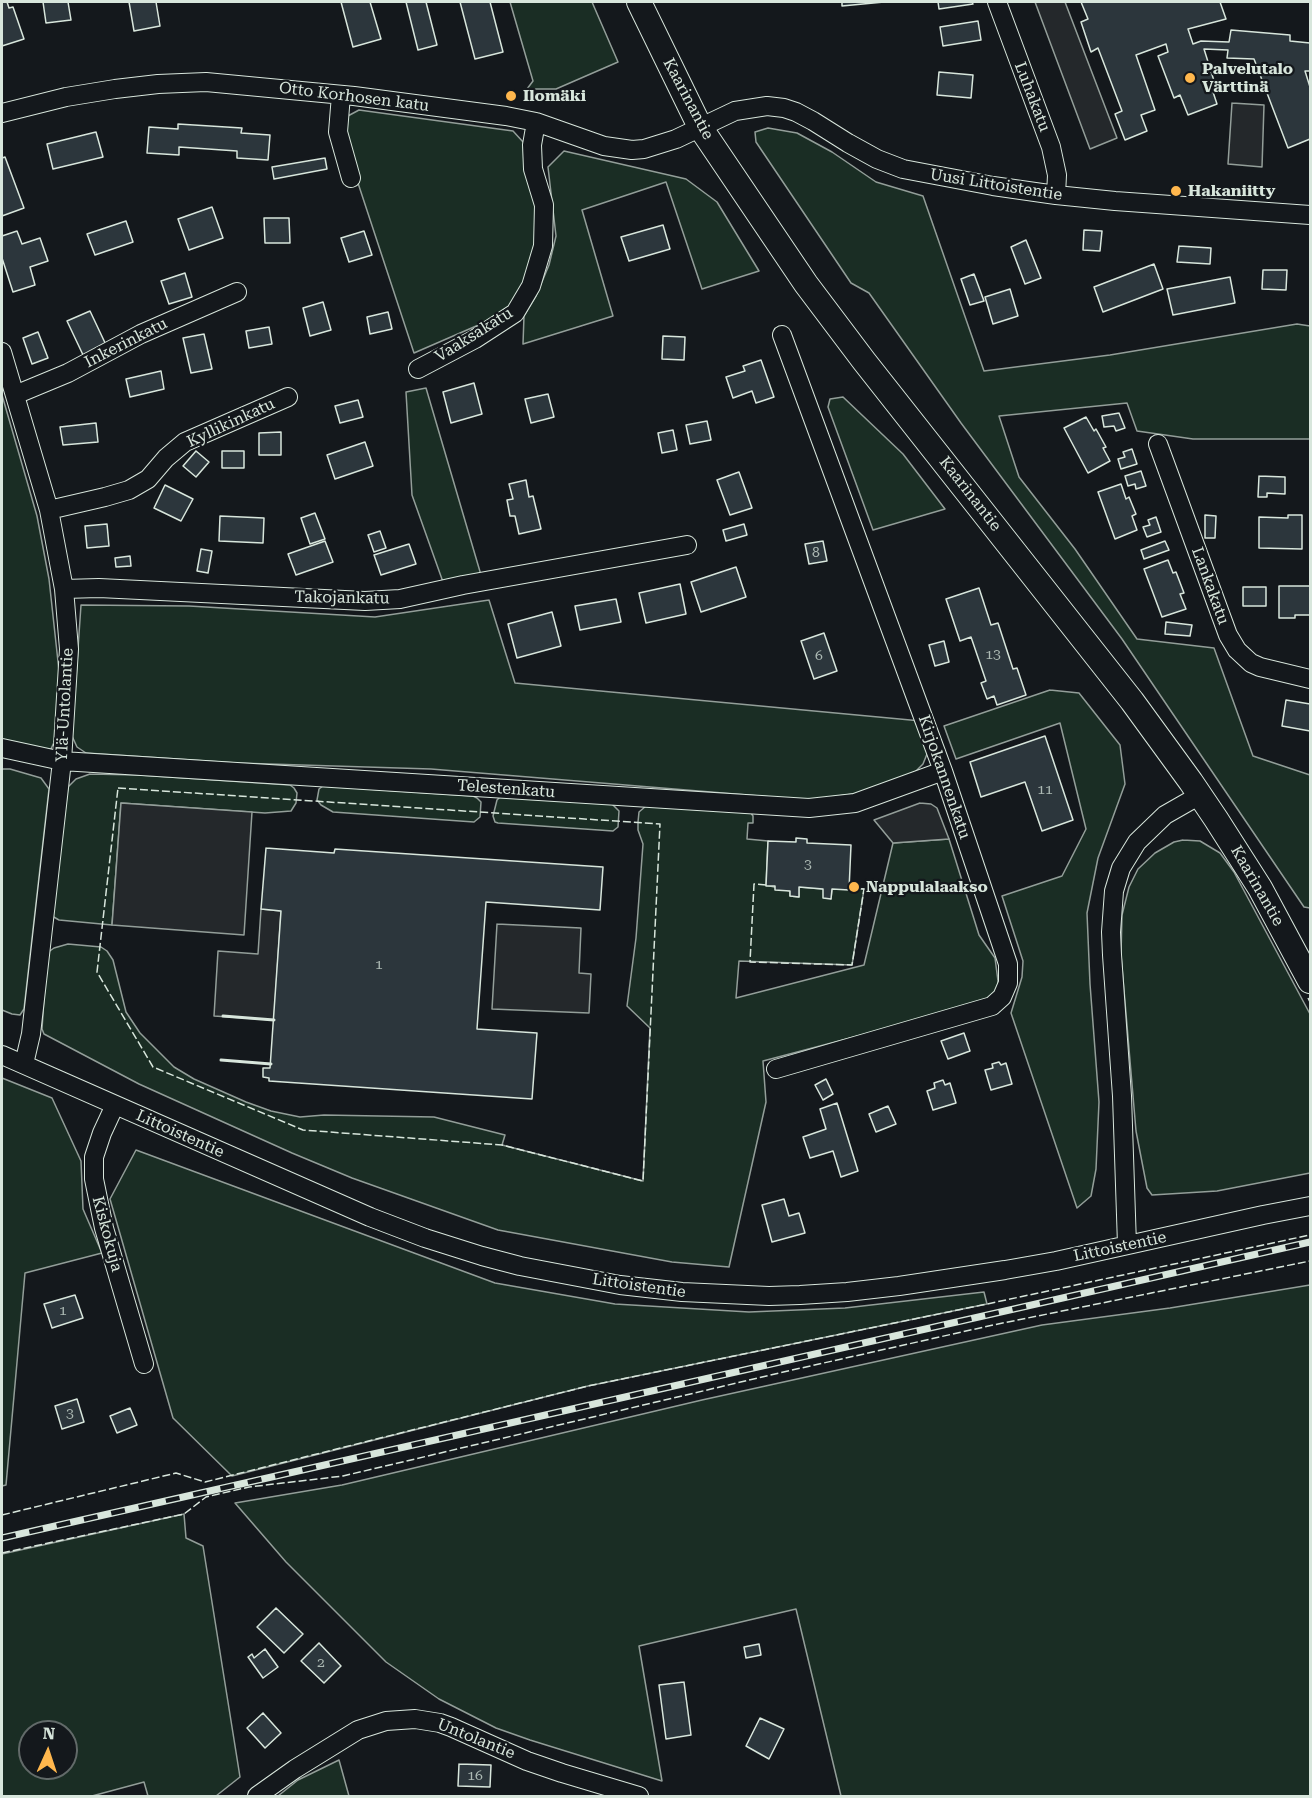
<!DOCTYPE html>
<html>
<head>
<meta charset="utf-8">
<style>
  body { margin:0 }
  #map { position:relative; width:1312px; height:1798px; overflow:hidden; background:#14181c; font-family:"Roboto Serif",serif }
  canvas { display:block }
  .frame { position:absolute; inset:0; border:3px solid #d8e6dc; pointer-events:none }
  .north { position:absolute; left:18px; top:1720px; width:60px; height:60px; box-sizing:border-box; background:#14181c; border:2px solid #626a69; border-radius:50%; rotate:3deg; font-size:16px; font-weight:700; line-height:24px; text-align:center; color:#d8e6dc }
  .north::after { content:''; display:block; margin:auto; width:21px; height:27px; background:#ffb74d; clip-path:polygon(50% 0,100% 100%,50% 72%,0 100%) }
</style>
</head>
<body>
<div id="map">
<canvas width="1312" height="1798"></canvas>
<div class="frame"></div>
<div class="north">N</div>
</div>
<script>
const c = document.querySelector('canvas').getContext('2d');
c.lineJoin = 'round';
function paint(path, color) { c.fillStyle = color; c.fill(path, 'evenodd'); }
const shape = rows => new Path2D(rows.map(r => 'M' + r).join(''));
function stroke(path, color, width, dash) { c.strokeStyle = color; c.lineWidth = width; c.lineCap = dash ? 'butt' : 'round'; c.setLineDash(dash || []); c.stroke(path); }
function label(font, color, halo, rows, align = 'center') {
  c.font = font + ' "Roboto Serif",serif'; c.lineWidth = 4.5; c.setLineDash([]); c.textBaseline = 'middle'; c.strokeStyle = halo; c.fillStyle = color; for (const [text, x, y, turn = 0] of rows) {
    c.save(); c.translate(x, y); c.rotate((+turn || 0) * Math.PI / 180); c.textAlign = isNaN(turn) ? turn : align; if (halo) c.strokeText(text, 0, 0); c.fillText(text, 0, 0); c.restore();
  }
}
const green = shape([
  [510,2,592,2,618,62,556,89,527,89,533,81,510,2],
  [359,110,513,131,524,143,535,199,535,250,525,284,511,306,490,320,414,353,356,177,342,127,346,117,359,110],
  [768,128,797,133,832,152,876,182,923,196,984,371,1110,355,1297,324,1310,326,1310,439,1193,439,1137,431,1127,403,999,416,1019,477,1075,549,1137,639,1214,648,1253,756,1310,775,1310,908,1304,907,1122,639,961,423,869,293,851,283,756,142,755,132,768,128],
  [564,151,686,179,717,202,759,271,702,289,666,182,582,210,613,316,523,344,524,316,536,296,549,265,556,236,548,167,564,151],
  [426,388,481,575,443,582,412,495,406,392,426,388],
  [2,395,37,516,49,579,60,680,57,736,50,751,2,743,2,395],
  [843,397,903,454,945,509,873,530,828,407,830,399,843,397],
  [489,600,515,683,921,721,928,742,927,754,923,764,913,774,868,792,808,800,431,769,237,763,86,753,77,747,72,736,81,605,189,606,375,617,489,600],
  [1050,690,1079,693,1120,745,1125,784,1098,858,1087,913,1090,984,1099,1102,1096,1169,1091,1196,1077,1208,1011,1013,1022,977,1023,961,1002,896,1062,876,1086,829,1060,723,956,759,944,726,1050,690],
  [2,769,10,769,41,778,49,789,24,1009,20,1015,12,1014,2,1010,2,769],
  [90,774,139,775,290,785,294,788,297,793,296,803,291,811,265,813,121,803,112,925,59,920,52,916,68,787,76,779,90,774],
  [323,786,473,796,477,798,481,802,480,817,474,822,333,812,321,805,317,800,319,789,323,786],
  [500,797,612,804,619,811,618,827,613,831,498,823,495,822,493,816,497,800,500,797],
  [646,806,751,813,753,816,753,823,748,823,747,839,768,841,766,885,790,891,790,896,799,897,799,887,823,889,831,899,832,889,864,889,852,965,739,961,736,998,864,965,893,843,949,839,979,935,995,958,998,981,998,993,987,1002,763,1061,766,1102,729,1267,672,1262,498,1230,352,1178,292,1153,139,1084,44,1034,42,1029,47,953,54,948,68,944,101,947,107,951,113,960,126,1012,140,1033,174,1067,194,1079,246,1102,271,1111,300,1117,324,1115,434,1117,505,1135,502,1145,643,1181,650,1028,627,1006,636,938,643,844,638,830,638,822,639,812,646,806],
  [1183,840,1200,841,1220,853,1234,872,1310,1014,1310,1173,1217,1191,1152,1195,1147,1188,1136,1131,1121,955,1122,915,1129,887,1138,869,1155,853,1174,842,1183,840],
  [2,1078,52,1098,81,1161,83,1209,102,1253,25,1273,6,1485,2,1486,2,1078],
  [136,1150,495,1283,615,1304,749,1312,845,1308,984,1292,987,1304,588,1386,232,1476,173,1418,110,1199,136,1150],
  [1310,1285,1310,1796,841,1796,796,1609,639,1646,662,1781,530,1740,496,1728,439,1699,386,1662,286,1562,235,1503,342,1485,702,1400,1042,1325,1170,1308,1310,1285],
  [184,1514,186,1538,203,1546,240,1777,216,1796,148,1796,144,1782,92,1796,2,1796,2,1554,184,1514],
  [30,1732,66,1732,66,1768,30,1768,30,1732],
  [339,1760,349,1796,278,1796,298,1780,339,1760]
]);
paint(green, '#1a2d24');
stroke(green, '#939e99', 1.5);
const parking = shape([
  [1035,2,1065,2,1117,138,1090,149,1035,2],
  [1232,103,1264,105,1262,167,1228,164,1232,103],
  [121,803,252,812,244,935,112,925,121,803],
  [920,803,931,804,937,808,949,839,893,843,874,820,920,803],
  [261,909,281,911,274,1020,214,1016,218,951,258,954,261,909],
  [497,924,581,928,579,973,591,974,589,1013,492,1009,497,924]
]);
paint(parking, '#24282b');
stroke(parking, '#939e99', 1.5);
const building = shape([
  [2,2,7,2,9,8,13,7,24,39,2,46,2,2],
  [43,2,68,2,71,20,46,23,43,2],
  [129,2,156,2,160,26,134,31,129,2],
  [341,2,370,2,381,39,353,47,341,2],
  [406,2,426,2,437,45,418,50,406,2],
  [460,2,490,2,503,52,475,59,460,2],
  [842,2,884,2,842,6,842,2],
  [938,2,972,2,973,4,939,9,938,2],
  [1081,2,1220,2,1226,19,1188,29,1193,44,1201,41,1229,42,1231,30,1290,35,1290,41,1310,43,1310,71,1305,71,1310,87,1310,139,1288,148,1254,59,1227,58,1228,50,1204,49,1215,84,1211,86,1217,104,1188,115,1180,95,1174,98,1158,56,1168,52,1166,44,1136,55,1155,110,1141,115,1147,131,1125,140,1115,114,1122,111,1098,48,1091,52,1081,22,1088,19,1081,2],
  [978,21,981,40,943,46,940,27,978,21],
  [939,72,973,75,971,98,937,95,939,72],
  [178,124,242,128,241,133,270,135,268,160,237,158,237,151,179,147,179,155,147,153,149,127,178,129,178,124],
  [96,132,103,157,53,169,47,144,96,132],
  [5,157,24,208,2,216,2,158,5,157],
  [325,158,327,169,274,179,272,167,325,158],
  [212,207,223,238,189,250,178,219,212,207],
  [264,218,289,218,290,243,265,243,264,218],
  [126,221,133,242,95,255,87,234,126,221],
  [663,225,670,249,629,261,621,237,663,225],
  [1084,230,1102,231,1100,251,1083,250,1084,230],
  [17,231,22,244,40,238,48,261,30,267,35,285,13,292,2,258,2,236,17,231],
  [364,231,372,255,349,262,341,238,364,231],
  [1026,240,1041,278,1025,284,1011,247,1026,240],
  [1179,246,1211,248,1210,264,1177,262,1179,246],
  [1154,264,1163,289,1103,312,1094,287,1154,264],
  [1263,270,1287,270,1286,290,1262,289,1263,270],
  [185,273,192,297,169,304,161,281,185,273],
  [974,274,984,301,970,305,961,279,974,274],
  [1230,277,1235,303,1173,315,1167,289,1230,277],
  [1010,289,1018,316,993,324,985,297,1010,289],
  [323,302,331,330,310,336,303,308,323,302],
  [90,311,107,347,84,357,67,321,90,311],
  [388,312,392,329,370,334,367,317,388,312],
  [269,327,272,344,249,348,246,331,269,327],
  [38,332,48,358,32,364,23,338,38,332],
  [204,334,212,369,191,373,183,338,204,334],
  [663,336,685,337,684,360,662,359,663,336],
  [761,360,774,397,756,403,752,391,733,398,726,377,745,371,743,366,761,360],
  [161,371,164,389,130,397,126,379,161,371],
  [474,383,482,414,451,423,443,392,474,383],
  [548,394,554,417,531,423,525,399,548,394],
  [358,400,363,417,340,423,335,406,358,400],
  [1119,413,1125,428,1116,431,1114,426,1104,427,1102,416,1119,413],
  [1086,417,1094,431,1096,429,1106,447,1103,448,1110,461,1088,473,1064,428,1086,417],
  [707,421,711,440,690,444,686,425,707,421],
  [96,423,98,442,63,445,60,427,96,423],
  [673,430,677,450,662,453,658,433,673,430],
  [281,432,281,455,259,455,259,433,281,432],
  [365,442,373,466,335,479,327,455,365,442],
  [1132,449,1137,464,1121,469,1118,459,1125,457,1123,452,1132,449],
  [196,451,209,462,196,477,183,466,196,451],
  [222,451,244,451,244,468,222,468,222,451],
  [1141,471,1146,486,1136,489,1135,484,1128,486,1125,476,1141,471],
  [739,472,752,508,730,515,717,480,739,472],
  [1259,476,1285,477,1285,494,1267,493,1267,497,1258,497,1259,476],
  [526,480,529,497,533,496,541,529,519,534,515,516,510,516,507,500,513,499,509,484,526,480],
  [1121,484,1126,499,1129,497,1136,514,1132,516,1137,530,1115,539,1098,492,1121,484],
  [165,485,193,499,181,521,154,508,165,485],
  [315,513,325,539,310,544,301,518,315,513],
  [1205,515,1216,516,1215,538,1205,538,1205,515],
  [1288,515,1302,515,1302,549,1259,548,1259,517,1288,518,1288,515],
  [220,516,264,518,263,543,219,541,220,516],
  [1156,517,1161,532,1147,537,1143,527,1150,525,1148,520,1156,517],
  [107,524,109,546,87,548,85,526,107,524],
  [744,524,747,535,726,541,723,530,744,524],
  [380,531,386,548,374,552,368,535,380,531],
  [325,541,333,562,296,575,288,554,325,541],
  [823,541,827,561,809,564,805,544,823,541],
  [1165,541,1169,550,1144,559,1141,550,1165,541],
  [409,544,416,564,381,575,374,555,409,544],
  [201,549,212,551,208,573,197,571,201,549],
  [130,556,131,566,116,567,115,558,130,556],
  [1168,560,1173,573,1176,572,1184,593,1180,594,1186,609,1162,617,1144,569,1168,560],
  [736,567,746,597,701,612,691,582,736,567],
  [680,584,686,614,646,623,639,593,680,584],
  [1279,586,1310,586,1310,615,1295,615,1295,618,1279,618,1279,586],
  [1243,587,1266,587,1266,606,1243,606,1243,587],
  [979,588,991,625,998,623,1013,669,1017,668,1026,695,997,705,994,696,987,699,981,683,986,681,971,637,960,641,946,599,979,588],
  [616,599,621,622,580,630,575,606,616,599],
  [552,612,561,646,517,658,508,624,552,612],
  [1166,622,1192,625,1190,636,1165,634,1166,622],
  [824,633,837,671,814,679,801,641,824,633],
  [944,641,949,662,935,666,929,645,944,641],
  [1286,700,1310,704,1310,731,1282,726,1286,700],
  [1045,736,1073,820,1042,831,1025,782,981,797,970,762,1045,736],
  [796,838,807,839,807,843,851,845,849,890,832,889,831,899,823,898,823,889,799,887,799,897,790,896,790,891,775,890,775,886,766,886,768,841,796,842,796,838],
  [266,848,334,853,335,849,603,867,600,910,486,902,477,1029,537,1033,532,1099,269,1081,269,1078,263,1077,263,1068,270,1068,281,911,261,909,266,848],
  [964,1033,970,1051,948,1059,941,1041,964,1033],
  [999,1062,1001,1065,1006,1063,1012,1084,991,1090,985,1070,993,1068,992,1064,999,1062],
  [826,1079,833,1094,823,1100,815,1085,826,1079],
  [943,1080,945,1085,950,1083,956,1103,933,1110,927,1091,935,1088,934,1083,943,1080],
  [837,1103,858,1171,841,1177,833,1151,810,1158,803,1137,826,1129,820,1109,837,1103],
  [888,1106,896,1124,876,1132,869,1114,888,1106],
  [784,1199,789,1216,799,1213,805,1233,772,1242,762,1205,784,1199],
  [75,1295,83,1318,52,1328,44,1304,75,1295],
  [77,1399,84,1422,62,1429,55,1406,77,1399],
  [130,1408,137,1425,117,1433,110,1416,130,1408],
  [276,1608,303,1634,284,1653,257,1627,276,1608],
  [319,1643,341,1666,324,1683,301,1661,319,1643],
  [759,1644,761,1655,746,1658,744,1647,759,1644],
  [265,1649,278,1667,263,1678,248,1657,252,1654,254,1658,265,1649],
  [684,1682,691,1735,666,1739,659,1685,684,1682],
  [263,1713,281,1733,265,1748,247,1728,263,1713],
  [760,1718,784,1729,769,1759,746,1746,760,1718],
  [459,1764,491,1765,490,1787,458,1786,459,1764]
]);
paint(building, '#2c363c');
stroke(building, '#d8e6dc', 1.5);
const minor = shape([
  [997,2,1051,147,1057,175,1056,195],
  [341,95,338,132,351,178],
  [2,113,66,97,115,89,158,84,206,82,354,96,506,116,536,122,604,146,632,150,644,149,676,139,735,111,767,106,784,108,796,112,813,121,848,143,877,159,903,169,993,186,1056,195,1115,201,1310,215],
  [2,352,49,510,64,589,69,649,62,761,31,1034,24,1064],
  [418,369,475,339,515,313,531,286,543,246,544,205,533,169,532,145,536,122],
  [15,395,68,373,141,334,237,292],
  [1158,444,1228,635,1237,650,1251,663,1260,667,1310,679],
  [49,510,105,497,129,490,148,479,166,458,185,442,288,397],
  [64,589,99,588,365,601,400,599,463,585,687,545],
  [2,748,62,761,809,808,855,803,943,771],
  [2,1055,370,1217,425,1238,482,1256,520,1266,620,1285,682,1292,769,1296,800,1295,847,1292,899,1286,1005,1270,1056,1261,1263,1215,1310,1206],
  [776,1069,992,1006,1002,997,1008,983,1008,964,943,771,782,335],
  [115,1105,102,1133,94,1157,94,1179,104,1228,144,1364],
  [1127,1245,1122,1096,1112,955,1111,932,1114,891,1121,868,1137,842,1165,815,1200,795],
  [257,1796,295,1769,358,1730,386,1721,415,1719,440,1723,451,1727,527,1761,562,1773,639,1796]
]);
const major = shape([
  [639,2,700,127,806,284,864,361,1132,701,1191,782,1216,819,1260,888,1310,981]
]);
stroke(minor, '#d8e6dc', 20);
stroke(major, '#d8e6dc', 26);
stroke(minor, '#14181c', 18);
stroke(major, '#14181c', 24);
const rail = shape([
  [2,1538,1310,1242]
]);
stroke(rail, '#d8e6dc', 7);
stroke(rail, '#14181c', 4.5, [14]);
stroke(shape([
  [118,788,660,824,643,1181,502,1145,303,1130,153,1067,97,972,118,788],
  [766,885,754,884,750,962,852,965,864,889,849,888],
  [1308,998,1310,1002],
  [2,1515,176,1473,205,1482,588,1386,987,1304,1310,1235],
  [2,1553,184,1514,206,1497,249,1487,343,1476,779,1373,993,1325,1310,1261]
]), '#d8e6dc', 1.5, [8, 3]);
stroke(shape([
  [223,1016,274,1020],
  [221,1060,271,1064]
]), '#d8e6dc', 3);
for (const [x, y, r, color] of [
  [1190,78,6,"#ffb74d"],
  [511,96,6,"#ffb74d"],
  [1176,191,6,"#ffb74d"],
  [854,887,6,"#ffb74d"]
]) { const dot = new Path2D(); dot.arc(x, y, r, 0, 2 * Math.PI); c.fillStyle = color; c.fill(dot); stroke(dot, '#14181c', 2); }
label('14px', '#adbab4', null, [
  ["8",816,553],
  ["13",993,655],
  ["6",819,656],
  ["11",1045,790],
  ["3",808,865],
  ["1",379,965],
  ["1",63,1311],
  ["3",70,1414],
  ["2",321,1663],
  ["16",475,1776]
]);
label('bold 16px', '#d8e6dc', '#14181c', [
  ["Palvelutalo",1202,69],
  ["Värttinä",1202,87],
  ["Ilomäki",523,96],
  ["Hakaniitty",1188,191],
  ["Nappulalaakso",866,887]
], 'left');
label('16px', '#d8e6dc', '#14181c', [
  ["Otto Korhosen katu",354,97,7],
  ["Luhakatu",1032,97,69],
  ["Kaarinantie",688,99,62],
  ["Uusi Littoistentie",996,185,9],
  ["Vaaksakatu",474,335,-32],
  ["Inkerinkatu",126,343,-27],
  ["Kyllikinkatu",231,423,-25],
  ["Kaarinantie",970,494,52],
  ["Lankakatu",1210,586,70],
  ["Takojankatu",342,598,1],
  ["Ylä-Untolantie",65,705,-87],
  ["Kirjokannenkatu",944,777,71],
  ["Telestenkatu",506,789,4],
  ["Kaarinantie",1257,886,60],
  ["Littoistentie",180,1134,24],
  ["Kiskokuja",107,1234,75],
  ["Littoistentie",1120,1247,-12],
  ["Littoistentie",639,1286,8],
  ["Untolantie",476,1739,22]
]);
</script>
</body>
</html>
